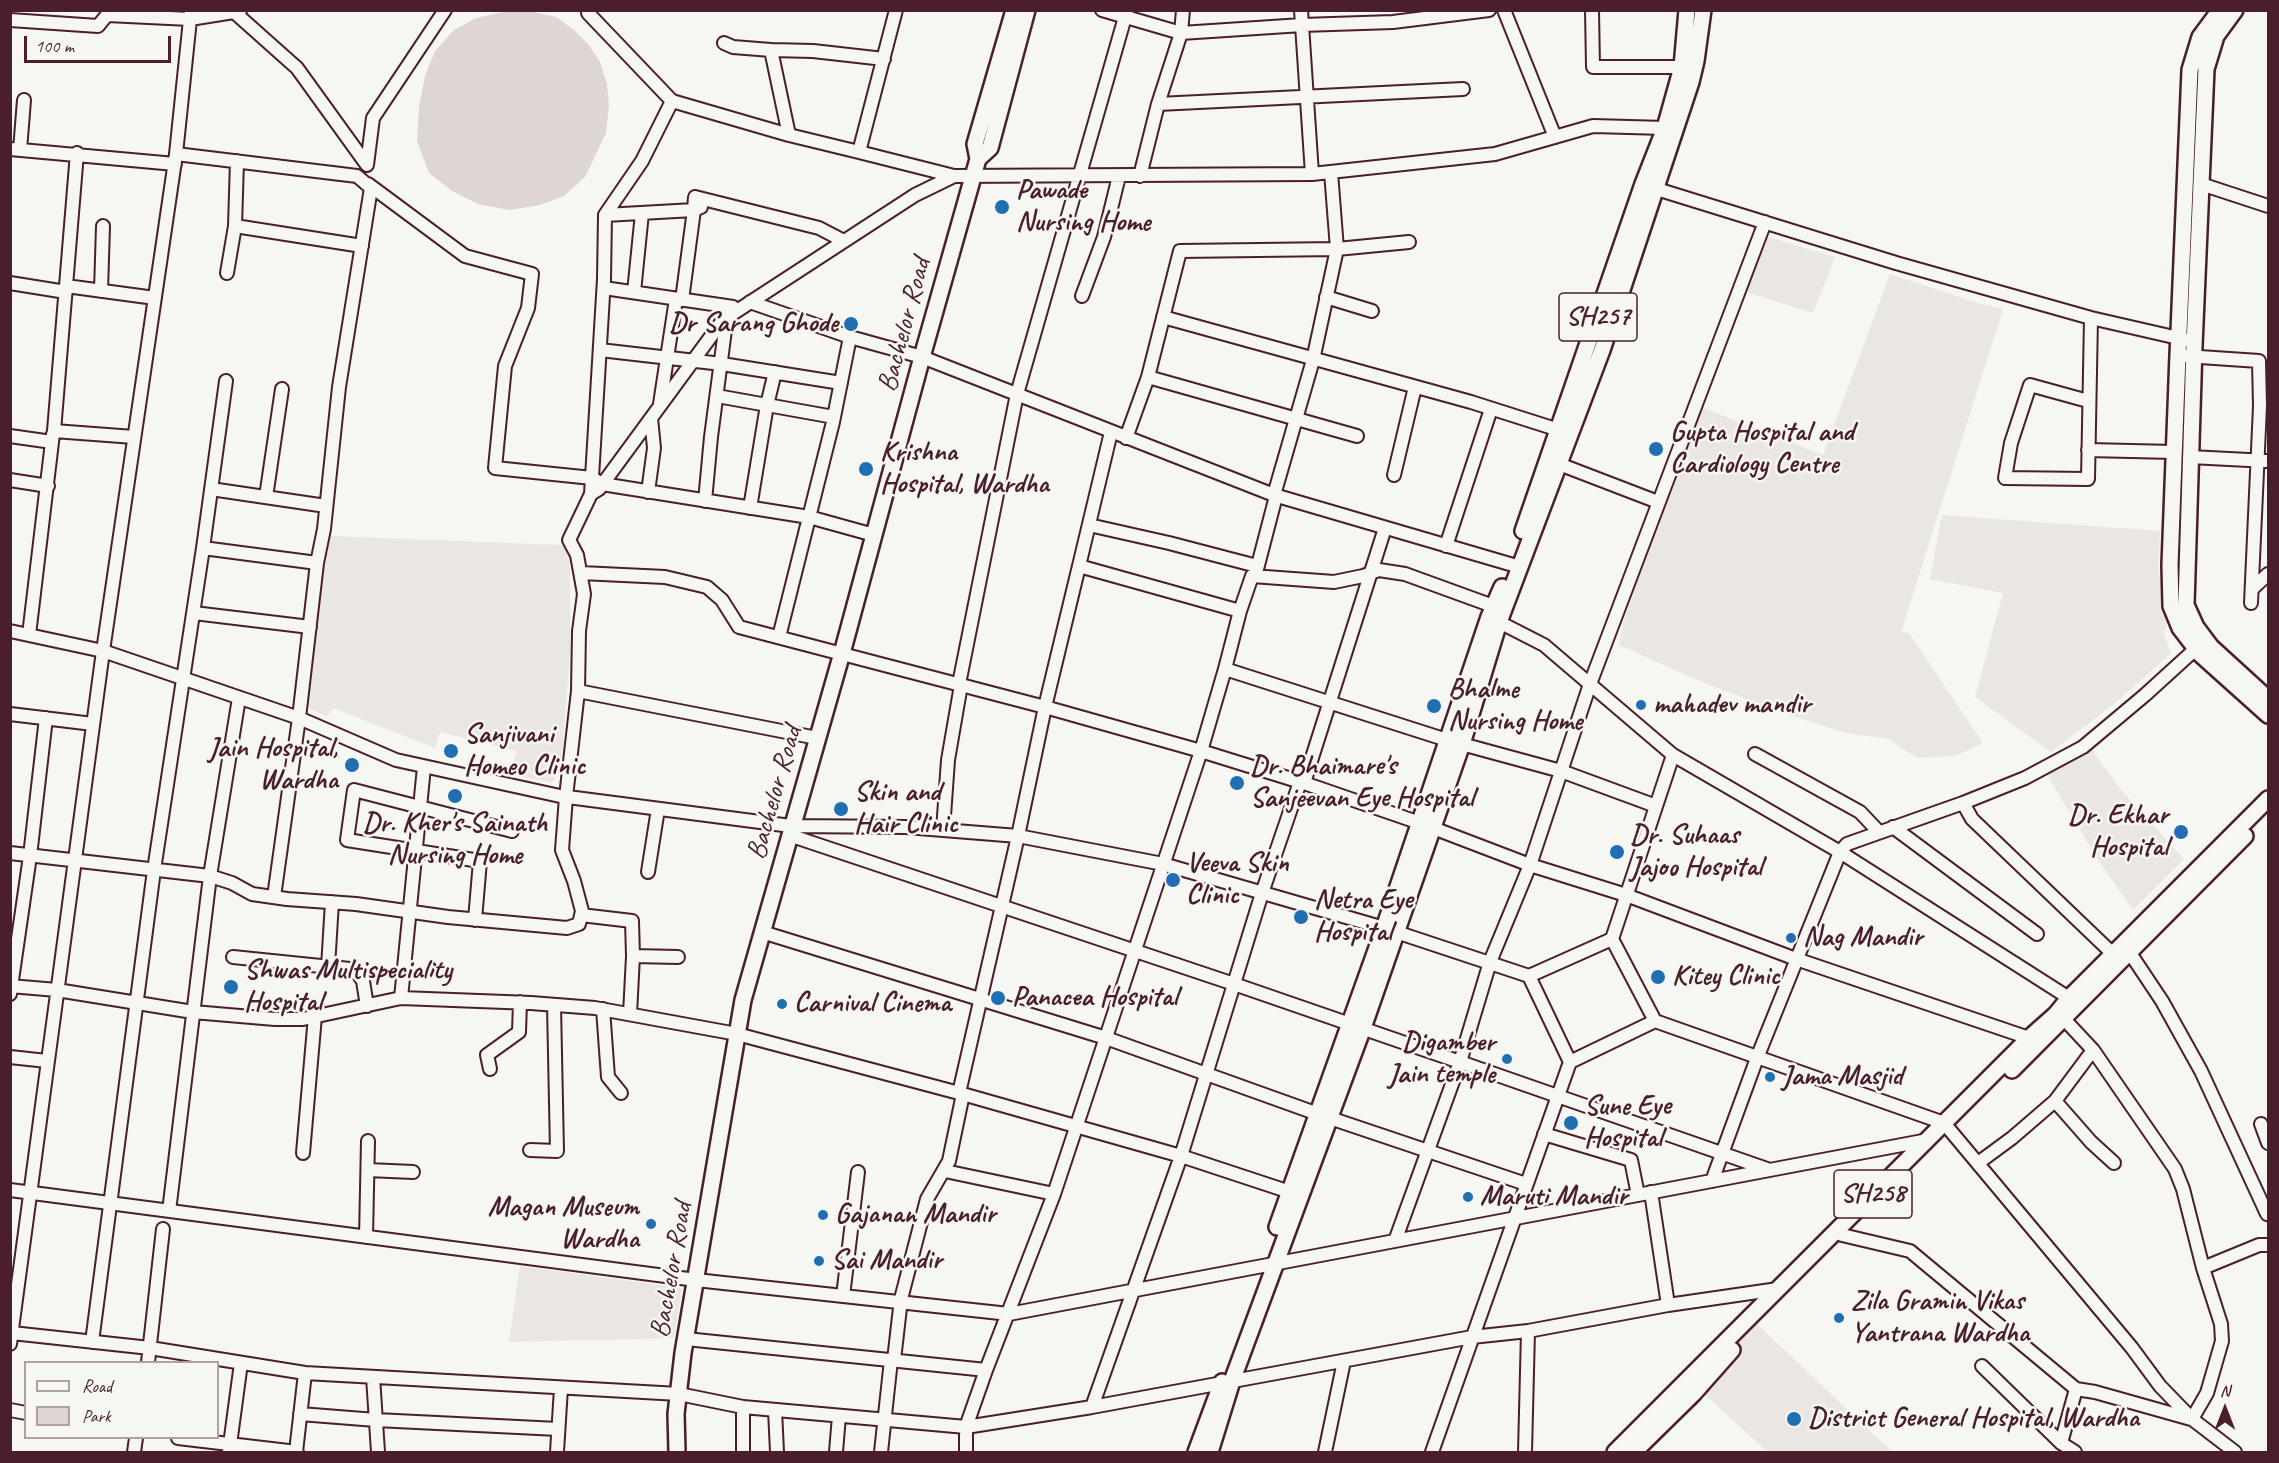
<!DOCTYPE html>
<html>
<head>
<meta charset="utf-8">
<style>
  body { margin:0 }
  #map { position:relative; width:2279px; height:1463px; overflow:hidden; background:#f6f6f2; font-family:Caveat,sans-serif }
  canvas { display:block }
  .frame { position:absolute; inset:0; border:12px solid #4a1f2b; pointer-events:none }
  .legend { position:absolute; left:24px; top:1361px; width:195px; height:78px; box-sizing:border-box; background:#f6f6f2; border:2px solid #b1a0a2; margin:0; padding:8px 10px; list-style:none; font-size:18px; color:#4a1f2b }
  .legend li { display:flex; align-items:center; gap:12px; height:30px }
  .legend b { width:30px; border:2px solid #b1a0a2 }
  .north { position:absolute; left:2195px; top:1379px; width:60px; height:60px; -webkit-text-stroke:4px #f6f6f2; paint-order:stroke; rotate:0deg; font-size:16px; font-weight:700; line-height:24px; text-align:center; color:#4a1f2b }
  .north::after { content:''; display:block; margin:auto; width:21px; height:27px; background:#4a1f2b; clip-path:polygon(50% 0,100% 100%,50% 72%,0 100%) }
  .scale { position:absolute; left:24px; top:36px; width:147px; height:27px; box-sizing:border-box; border:3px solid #4a1f2b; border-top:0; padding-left:8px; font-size:18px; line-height:21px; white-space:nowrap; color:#4a1f2b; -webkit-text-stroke:4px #f6f6f2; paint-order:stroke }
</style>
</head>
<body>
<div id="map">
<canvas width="2279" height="1463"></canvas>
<div class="frame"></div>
<ul class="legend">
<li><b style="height:8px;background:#f6f6f2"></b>Road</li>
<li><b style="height:16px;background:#ddd6d5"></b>Park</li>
</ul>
<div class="north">N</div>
<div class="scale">100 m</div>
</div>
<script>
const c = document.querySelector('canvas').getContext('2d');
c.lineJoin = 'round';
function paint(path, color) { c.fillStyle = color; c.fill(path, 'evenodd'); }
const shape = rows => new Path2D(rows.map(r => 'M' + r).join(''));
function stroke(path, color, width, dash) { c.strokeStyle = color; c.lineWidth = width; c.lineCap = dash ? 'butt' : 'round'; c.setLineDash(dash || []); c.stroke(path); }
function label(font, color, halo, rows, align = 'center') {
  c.font = font + ' Caveat,sans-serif'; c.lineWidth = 5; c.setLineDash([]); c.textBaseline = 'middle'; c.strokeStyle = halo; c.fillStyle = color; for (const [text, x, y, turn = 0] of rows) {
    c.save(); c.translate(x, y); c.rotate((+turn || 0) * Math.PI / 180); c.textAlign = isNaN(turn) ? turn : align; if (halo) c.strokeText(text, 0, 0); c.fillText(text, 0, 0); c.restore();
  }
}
paint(shape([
  [1765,236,1835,257,1813,313,1743,291],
  [1890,274,1981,304,2003,309,1901,632,1909,633,1983,743,1955,756,1917,758,1889,739,1846,733,1786,714,1707,684,1619,645,1622,627,1675,471,1701,407,1823,455],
  [1942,515,2160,531,2158,569,2168,620,2164,634,2171,653,2114,704,2051,752,1975,697,2003,593,1930,579],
  [328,536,561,545,570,553,570,651,561,770,551,783,521,776,511,771,517,751,440,732,435,748,333,708,327,716,305,707],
  [2089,746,2121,790,2184,859,2133,910,2096,857,2044,769],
  [520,1266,682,1288,674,1338,509,1342],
  [1756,1323,1892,1452,1768,1452,1694,1385]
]), '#e9e6e3');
paint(shape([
  [508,11,534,12,556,17,574,30,589,45,600,62,607,84,609,105,606,133,585,177,564,196,540,205,509,210,478,204,452,191,429,173,417,141,419,107,425,76,435,51,454,30,476,18]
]), '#ddd6d5');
const minor = shape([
  [588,10,588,13,672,101,789,135,859,152],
  [896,10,859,152,954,176],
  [1102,10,1181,33,1302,25,1393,22,1489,10],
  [1301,10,1312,174],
  [1504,10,1555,137],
  [1592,10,1593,67,1682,67],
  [233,11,297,68,367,165,373,118,445,10],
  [10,20,98,26,107,15,190,19,240,11],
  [724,43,733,47,771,50],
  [1158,104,1181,33,1183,10],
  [789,135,771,50,813,51,884,59],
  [10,149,175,164],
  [20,150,24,100],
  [77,153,54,431,134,437],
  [1140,176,1158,104,1463,89],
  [368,184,465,256,532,274,528,308,505,366,495,468,592,478,602,484,809,517,874,535],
  [2201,184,2268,206],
  [1647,186,1896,263,2091,318,2187,340],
  [605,215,642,161,672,101],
  [1765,222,1590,684,1530,865,1490,962,1460,1062,1767,1169],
  [235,226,237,161],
  [227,273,235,226,362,246],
  [10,283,66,292],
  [66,286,155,298],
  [604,288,733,307],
  [101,291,103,226],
  [634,292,642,213],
  [1082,296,1104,237,1119,176],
  [1326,297,1372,311],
  [682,300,694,210,701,207],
  [750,302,850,337],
  [1163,317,1471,402,1559,430],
  [600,350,722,364,841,383],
  [2185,356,2259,361,2260,406,2251,603],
  [1148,377,1357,436],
  [717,396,834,417],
  [2088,401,2030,385,2011,443,2005,478,2088,479,2091,318],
  [660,404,676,299],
  [10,436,52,442,53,434],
  [1126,438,1148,377,1180,251,1337,249,1409,242],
  [2088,450,2174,452],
  [2190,457,2268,461],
  [1559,464,1658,502],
  [1394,475,1415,387],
  [10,480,48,486],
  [211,489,326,506],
  [648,492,654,448,651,418],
  [591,494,599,489,723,320,915,195,954,176,1312,174,1495,154,1593,126,1665,128],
  [1274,495,1313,360,1337,249,1331,172],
  [266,497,282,389],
  [705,501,711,437,725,330,723,320,727,306],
  [750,508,767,405,775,372],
  [1089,525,1169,543,1257,566],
  [1446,546,1491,409],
  [203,548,226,381],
  [1079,566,1111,432],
  [581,573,665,577,707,587,722,600,739,627,1045,707,1201,751,1304,783,1420,823,1530,865,1626,895,1796,959,2029,1038],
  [1256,573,1276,496],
  [2252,589,2268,574],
  [1240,611,1252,576,1334,582,1363,576,1379,570,1405,574,1493,606],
  [194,613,310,627],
  [1499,622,1544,645,1673,755,1612,939,1655,1021],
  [10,631,103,651,299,718,396,760,560,796,791,826,906,827,1018,836,1163,864,1384,928,1529,976,1612,939],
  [29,635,52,442],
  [779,637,833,422,850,337,922,357,1274,495,1520,567],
  [959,684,1017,394,1127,10],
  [10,714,93,724],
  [817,738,578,691,579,631,584,594,577,555,569,540,591,494,604,279,605,215,694,210,695,197,819,228,844,241],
  [1755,754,1860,812,1879,832],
  [1673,755,1840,852,1757,1058,1712,1181],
  [1304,783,1385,528],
  [1963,803,1972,819,2113,954],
  [1893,827,2037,934],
  [943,830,948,760,961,685],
  [789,835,1234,984,1460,1062,1395,1241],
  [10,853,210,876,232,883,252,894,287,899,356,904,448,917,567,928,579,924,582,911,574,881,562,850,566,797,578,691],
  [648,872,658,809],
  [274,897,299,718,317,563],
  [581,915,632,921,633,956,630,1014],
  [475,920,480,861,347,840,354,790,512,831],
  [762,932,1106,1038,1318,1114,1526,1184],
  [2130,953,2162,1001,2201,1071,2267,1214],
  [633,956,678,957],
  [233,957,350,969,357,972,363,981,367,1006],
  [328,967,332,902],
  [10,986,57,990,193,1012,275,1019,303,1019,401,998,531,1003,595,1008,737,1034,959,1093],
  [10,994,30,856,46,718],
  [401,998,424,767],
  [2069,998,1840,852,1847,844,1963,803,2025,778,2083,747,2145,695,2201,644],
  [603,1009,608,1077,621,1093],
  [2064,1019,2093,1050,2175,1169,2183,1189,2203,1268,2221,1324,2222,1341,2207,1393,2192,1419],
  [10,1057,47,1061],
  [1570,1062,1655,1021,1944,1123,2132,1348,2160,1386,2192,1419,2235,1452],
  [490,1069,487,1055,519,1032,520,1002],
  [2055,1101,2091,1142,2114,1163],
  [2261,1124,2268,1143],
  [1544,1134,1631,1160,1638,1195],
  [530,1150,557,1151,554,1005],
  [303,1153,315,1016],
  [1978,1163,2012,1138,2055,1101,2093,1050],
  [368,1170,413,1172],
  [945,1171,1054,1194],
  [10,1190,696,1280,1009,1314,1928,1140],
  [1290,1192,1181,1156,959,1093,1018,836,1045,707,1079,566,1240,611,1225,669,1447,740,1561,771,1656,806],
  [1651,1192,1668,1305],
  [169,1211,210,876,239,698],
  [1842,1235,1910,1251,2076,1389],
  [366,1237,368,1141],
  [2203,1268,2259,1245,2268,1245],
  [843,1296,858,1172],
  [12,1333,150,1348,305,1373,679,1394,743,1407,966,1427,1092,1407,1472,1337,1528,1331,1668,1305,1778,1289],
  [686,1339,986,1370],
  [92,1342,154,870,203,548,317,563,324,529,339,387,371,188,357,176,176,154],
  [10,1344,103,651,176,154,191,10],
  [894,1360,901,1299,927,1199,949,1161,963,1094],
  [148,1362,163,1229],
  [1982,1366,2061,1443,2075,1452],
  [373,1377,378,1452],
  [1092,1407,1181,1156,1262,893,1300,782],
  [10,1410,26,1413],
  [775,1410,777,1452],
  [300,1414,376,1420,558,1429],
  [178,1438,297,1452],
  [2061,1443,2076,1389,2095,1392,2191,1419],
  [134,1452,136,1438],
  [229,1452,241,1363],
  [296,1452,305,1373],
  [557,1452,561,1388],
  [743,1452,743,1407],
  [836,1452,839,1416],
  [881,1452,891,1360],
  [966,1452,966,1427,986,1370,1054,1194,1201,751,1225,669],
  [1325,1452,1344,1361],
  [1432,1452,1570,1062,1529,976],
  [1525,1452,1528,1331]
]);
const major = shape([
  [2220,10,2200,37,2190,70,2178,355,2170,565,2171,606,2180,628,2200,654,2268,715],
  [2235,10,2216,36,2206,69,2194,346,2186,605,2196,627,2211,647,2268,699],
  [978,159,990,148,1027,10],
  [1523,531,1643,184,1665,128,1682,67,1687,10],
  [2012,1070,2245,836],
  [1277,1227,1384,928,1489,617,1502,587],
  [677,1452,676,1414,683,1353,743,1000,844,646,922,357,978,159,975,144,1014,10],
  [1196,1452,1222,1382],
  [1210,1452,1232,1381,1363,1028,1462,744,1499,622,1602,350,1691,82,1696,61,1703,10],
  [1615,1452,2029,1038,2056,1014,2069,998,2268,799],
  [1634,1452,1694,1393,1732,1350]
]);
stroke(minor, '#4a1f2b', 16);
stroke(major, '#4a1f2b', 20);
stroke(minor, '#f6f6f2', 12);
stroke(major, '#f6f6f2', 15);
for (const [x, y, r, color] of [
  [1002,207,8,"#1f6fb2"],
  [851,324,8,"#1f6fb2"],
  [1656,449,8,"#1f6fb2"],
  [866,469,8,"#1f6fb2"],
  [1641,705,6,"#1f6fb2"],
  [1434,706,8,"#1f6fb2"],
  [451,751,8,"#1f6fb2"],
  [352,765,8,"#1f6fb2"],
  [1237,783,8,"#1f6fb2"],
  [455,796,8,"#1f6fb2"],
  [841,809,8,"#1f6fb2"],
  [2181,832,8,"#1f6fb2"],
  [1617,852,8,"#1f6fb2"],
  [1173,880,8,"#1f6fb2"],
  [1301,917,8,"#1f6fb2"],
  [1791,938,6,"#1f6fb2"],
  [1658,977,8,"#1f6fb2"],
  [231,987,8,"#1f6fb2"],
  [998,998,8,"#1f6fb2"],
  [782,1004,6,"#1f6fb2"],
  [1507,1059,6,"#1f6fb2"],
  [1770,1077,6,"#1f6fb2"],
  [1571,1123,8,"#1f6fb2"],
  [1468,1197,6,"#1f6fb2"],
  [823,1215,6,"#1f6fb2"],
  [651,1224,6,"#1f6fb2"],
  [819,1261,6,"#1f6fb2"],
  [1839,1318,6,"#1f6fb2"],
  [1794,1419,8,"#1f6fb2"]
]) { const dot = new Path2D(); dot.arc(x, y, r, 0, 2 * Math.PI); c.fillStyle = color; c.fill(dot); stroke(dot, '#f6f6f2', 2); }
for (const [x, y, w] of [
  [1598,317,78],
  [1873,1194,78]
]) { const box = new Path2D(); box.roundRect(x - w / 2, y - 24, w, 48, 4.5); c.fillStyle = '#f6f6f2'; c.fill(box); stroke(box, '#4a1f2b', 1.5); }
label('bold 27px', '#4a1f2b', null, [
  ["SH257",1598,317],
  ["SH258",1873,1194]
]);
label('bold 28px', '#4a1f2b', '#f6f6f2', [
  ["Pawade",1016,191],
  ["Nursing Home",1016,223],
  ["Dr Sarang Ghode",838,324,"right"],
  ["Gupta Hospital and",1670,433],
  ["Cardiology Centre",1670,465],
  ["Krishna",880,453],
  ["Hospital, Wardha",880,485],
  ["Bhalme",1448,690],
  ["Nursing Home",1448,722],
  ["mahadev mandir",1653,705],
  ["Sanjivani",464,735],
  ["Homeo Clinic",464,767],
  ["Jain Hospital,",338,749,"right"],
  ["Wardha",338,781,"right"],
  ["Dr. Bhaimare's",1250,767],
  ["Sanjeevan Eye Hospital",1250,799],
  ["Skin and",854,793],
  ["Hair Clinic",854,825],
  ["Dr. Ekhar",2168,816,"right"],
  ["Hospital",2168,848,"right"],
  ["Dr. Kher's Sainath",455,824,"center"],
  ["Nursing Home",455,856,"center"],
  ["Dr. Suhaas",1630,836],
  ["Jajoo Hospital",1630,868],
  ["Veeva Skin",1186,864],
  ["Clinic",1186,896],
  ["Netra Eye",1314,901],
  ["Hospital",1314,933],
  ["Nag Mandir",1803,938],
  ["Shwas Multispeciality",244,971],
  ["Hospital",244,1003],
  ["Kitey Clinic",1672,977],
  ["Panacea Hospital",1012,998],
  ["Carnival Cinema",794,1004],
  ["Digamber",1495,1043,"right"],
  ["Jain temple",1495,1075,"right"],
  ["Jama Masjid",1782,1077],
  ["Sune Eye",1584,1107],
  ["Hospital",1584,1139],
  ["Maruti Mandir",1480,1197],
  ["Magan Museum",639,1208,"right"],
  ["Wardha",639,1240,"right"],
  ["Gajanan Mandir",835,1215],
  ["Sai Mandir",831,1261],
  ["Zila Gramin Vikas",1851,1302],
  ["Yantrana Wardha",1851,1334],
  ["District General Hospital, Wardha",1808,1419]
], 'left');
label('28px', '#4a1f2b', '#f6f6f2', [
  ["Bachelor Road",905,325,-75],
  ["Bachelor Road",775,793,-74],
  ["Bachelor Road",672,1270,-80]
]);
</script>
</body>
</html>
